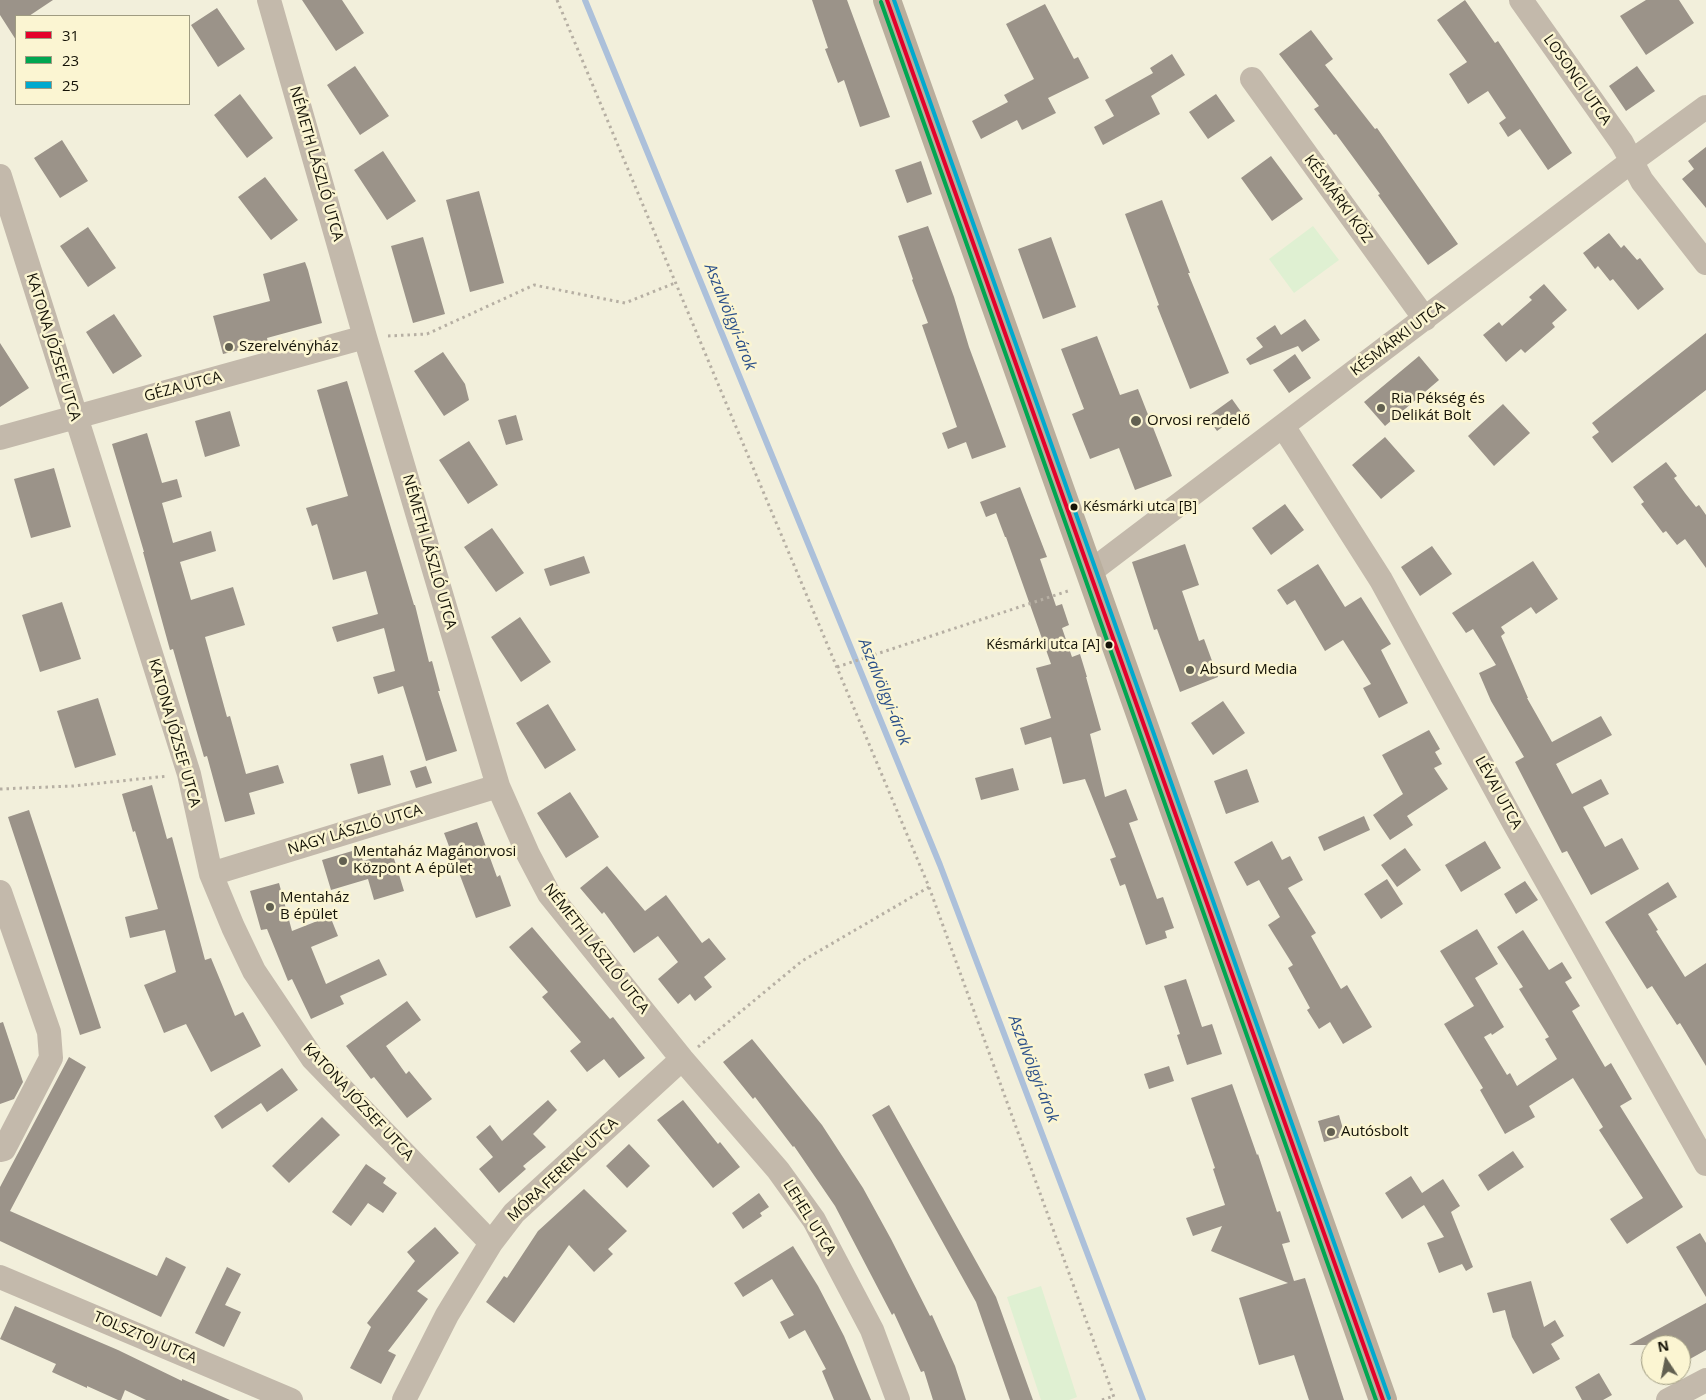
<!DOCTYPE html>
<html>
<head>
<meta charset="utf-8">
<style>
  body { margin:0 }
  #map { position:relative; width:1706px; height:1400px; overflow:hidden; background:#f2efdb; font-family:"Open Sans",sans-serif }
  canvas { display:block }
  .legend { position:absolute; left:15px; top:15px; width:175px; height:90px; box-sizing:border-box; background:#fbf5d2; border:1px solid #9f9b81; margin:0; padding:6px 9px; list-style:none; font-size:15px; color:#151307 }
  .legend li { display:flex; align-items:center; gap:10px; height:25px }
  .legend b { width:25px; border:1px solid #9f9b81 }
  .north { position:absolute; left:1641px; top:1335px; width:50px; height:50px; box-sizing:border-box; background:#fbf5d2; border:1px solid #9f9b81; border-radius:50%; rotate:349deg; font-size:14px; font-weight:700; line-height:20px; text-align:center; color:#151307 }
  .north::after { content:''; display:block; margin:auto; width:18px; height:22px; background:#626051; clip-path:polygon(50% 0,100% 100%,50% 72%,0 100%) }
</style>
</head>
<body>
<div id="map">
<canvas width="1706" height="1400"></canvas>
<ul class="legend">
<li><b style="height:6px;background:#e4002b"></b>31</li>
<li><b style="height:6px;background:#00a651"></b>23</li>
<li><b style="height:6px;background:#00a9ce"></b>25</li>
</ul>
<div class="north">N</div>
</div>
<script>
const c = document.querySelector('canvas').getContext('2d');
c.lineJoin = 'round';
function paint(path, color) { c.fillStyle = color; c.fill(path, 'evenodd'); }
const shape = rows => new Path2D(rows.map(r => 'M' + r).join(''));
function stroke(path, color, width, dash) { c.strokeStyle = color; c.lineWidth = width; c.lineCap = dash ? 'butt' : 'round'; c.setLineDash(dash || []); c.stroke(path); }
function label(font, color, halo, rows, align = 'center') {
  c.font = font + ' "Open Sans",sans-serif'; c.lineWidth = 5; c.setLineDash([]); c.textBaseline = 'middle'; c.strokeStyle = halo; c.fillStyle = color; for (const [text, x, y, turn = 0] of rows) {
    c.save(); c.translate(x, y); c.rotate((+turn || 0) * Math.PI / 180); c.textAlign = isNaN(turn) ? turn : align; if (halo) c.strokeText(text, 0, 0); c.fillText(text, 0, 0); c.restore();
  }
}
paint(shape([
  [1313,226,1339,260,1294,293,1269,259],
  [1041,1286,1077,1397,1069,1400,1041,1400,1007,1297]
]), '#dff0d2');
stroke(shape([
  [585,0,940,865,1143,1400]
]), '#acc0da', 6);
paint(shape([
  [0,0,53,0,29,16,16,16,16,40,0,15],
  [302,0,342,0,364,33,336,51],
  [812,0,847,0,890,117,860,127,844,80,838,83,825,49,828,48],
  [1465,0,1495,43,1498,41,1572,153,1548,170,1520,129,1508,137,1499,123,1506,118,1488,91,1468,104,1449,74,1467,62,1437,20],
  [1646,0,1679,0,1694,23,1646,55,1620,16],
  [1045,4,1074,59,1078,57,1089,78,1048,98,1056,113,1022,130,1017,120,981,139,972,121,1008,102,1004,95,1034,79,1006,24],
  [217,8,245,49,218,67,191,25],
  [1311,30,1333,59,1325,65,1375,129,1377,128,1458,244,1428,265,1378,195,1380,194,1336,134,1334,135,1314,109,1319,106,1279,54],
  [1172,54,1185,75,1151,96,1160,114,1103,145,1094,127,1114,116,1105,100,1153,73,1150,68],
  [355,66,389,116,360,135,327,85],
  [1637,66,1655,91,1626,111,1609,86],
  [240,94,273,138,247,158,214,115],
  [1216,94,1235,121,1208,139,1189,112],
  [62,140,88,181,60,198,34,158],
  [1706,147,1706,208,1682,179,1694,169,1688,161],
  [383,151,416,201,387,220,354,170],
  [1271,156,1303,199,1272,221,1241,178],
  [921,161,932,194,907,203,895,170],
  [265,177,298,220,271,240,238,197],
  [479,191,504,283,470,292,446,200],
  [1162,200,1190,273,1188,273,1229,373,1190,389,1157,306,1159,305,1125,214],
  [928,226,954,297,969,347,1006,447,972,459,966,442,948,449,942,433,957,427,922,325,928,323,912,280,913,279,898,236],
  [88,227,116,268,88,287,60,246],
  [1609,233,1621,248,1624,245,1637,260,1640,258,1664,289,1638,310,1613,279,1610,281,1598,266,1595,269,1583,253],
  [423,237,445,314,413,323,391,246],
  [1051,237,1076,307,1043,319,1018,249],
  [305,262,308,270,322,323,267,338,268,343,223,354,213,316,270,301,263,274],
  [1544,284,1567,310,1552,323,1555,327,1525,353,1521,349,1506,362,1483,335,1499,322,1502,326,1532,300,1529,297],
  [114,314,142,356,113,374,86,332],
  [1305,319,1320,340,1302,352,1298,346,1250,365,1246,359,1263,347,1256,338,1275,325,1281,335],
  [1706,333,1706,390,1612,463,1592,437,1599,432,1592,423],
  [1097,336,1120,395,1138,389,1172,476,1135,490,1119,448,1090,459,1072,414,1084,409,1061,349],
  [0,343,29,388,0,407],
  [443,352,465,384,469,400,444,416,414,371],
  [1295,354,1311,378,1289,393,1273,370],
  [1419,356,1439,380,1385,426,1364,402],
  [347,381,414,605,415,605,429,662,432,661,440,691,438,691,457,751,426,761,403,686,378,694,373,677,395,671,384,628,337,642,332,627,378,614,366,571,333,580,317,524,312,526,306,508,348,496,317,390],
  [1232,399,1242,413,1217,431,1207,417],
  [1503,404,1530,433,1494,466,1468,436],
  [230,411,240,446,205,457,195,421],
  [516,415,523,440,506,445,498,420],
  [147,433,162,483,177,479,182,497,162,503,173,543,211,531,216,551,180,562,191,600,233,587,245,625,205,637,227,717,230,716,246,774,278,765,284,783,249,793,255,814,225,822,207,756,204,757,173,649,170,650,143,552,144,552,112,444],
  [1385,437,1415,471,1381,499,1352,465],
  [469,441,498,485,468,504,439,460],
  [1666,462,1677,476,1674,478,1685,493,1696,507,1699,505,1706,515,1706,568,1685,539,1677,545,1666,531,1663,533,1641,504,1644,502,1633,487],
  [54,468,71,527,31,538,14,479],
  [1020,487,1047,557,1040,559,1056,606,1062,604,1069,625,1062,628,1072,657,1080,654,1087,677,1086,677,1101,730,1090,734,1105,797,1126,789,1138,820,1129,823,1157,899,1163,897,1174,928,1165,931,1167,938,1146,945,1125,884,1120,886,1110,859,1116,857,1085,779,1063,784,1051,737,1025,745,1020,728,1051,718,1036,668,1051,664,1006,537,1005,537,996,513,986,517,980,502],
  [1285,504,1304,530,1271,555,1252,528],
  [492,528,524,573,496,592,464,547],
  [1185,544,1199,585,1182,591,1199,641,1204,639,1218,677,1180,692,1157,629,1154,630,1132,562],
  [1432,546,1452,574,1420,596,1401,567],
  [584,556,590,573,550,586,544,569],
  [1533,561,1558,599,1536,614,1531,607,1501,627,1505,633,1501,636,1528,698,1527,698,1552,742,1601,716,1612,735,1556,764,1572,794,1601,779,1609,794,1583,807,1605,847,1622,838,1639,869,1591,895,1567,851,1562,853,1515,762,1524,757,1491,701,1479,673,1496,665,1473,629,1466,633,1452,613],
  [1318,564,1345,607,1361,597,1391,644,1381,650,1408,703,1379,718,1363,688,1371,684,1343,640,1325,651,1295,600,1287,605,1277,590],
  [62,602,81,659,40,672,22,615],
  [520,617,551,662,521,682,491,637],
  [98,698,116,755,75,768,57,711],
  [1223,701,1245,733,1213,755,1191,723],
  [548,704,576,750,545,769,516,723],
  [1429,730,1440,749,1435,752,1442,764,1434,768,1448,789,1407,816,1413,825,1390,840,1373,815,1403,794,1382,755],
  [383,755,391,785,358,794,350,764],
  [426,766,432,783,416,788,410,771],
  [1013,768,1019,790,981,800,975,778],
  [1247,769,1259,802,1226,814,1214,781],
  [152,785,167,839,172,837,205,960,211,958,235,1016,243,1012,261,1046,211,1072,186,1024,164,1033,144,985,176,972,165,930,130,938,125,917,158,909,135,831,133,832,122,794],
  [570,792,599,837,566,858,537,813],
  [29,810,101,1028,80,1035,8,817],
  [1364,816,1370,830,1324,851,1318,837],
  [477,822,497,877,500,875,511,906,476,918,444,833],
  [1272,841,1282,860,1290,856,1303,880,1288,888,1316,933,1311,936,1341,989,1347,985,1372,1027,1343,1044,1330,1022,1319,1029,1307,1010,1310,1008,1288,968,1293,965,1268,925,1280,917,1259,880,1247,886,1234,862],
  [1485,841,1501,868,1461,892,1445,865],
  [1405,848,1421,870,1397,887,1381,865],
  [359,849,363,861,392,852,404,891,374,900,368,879,331,890,322,860],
  [607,866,645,911,666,895,702,943,709,938,726,959,704,977,712,987,695,1001,690,994,678,1004,658,979,678,962,658,936,634,953,604,912,602,914,580,888],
  [1387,879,1403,904,1381,919,1364,894],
  [1525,881,1538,900,1516,914,1504,894],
  [1668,882,1677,897,1648,914,1658,930,1656,931,1685,977,1706,963,1706,1066,1680,1023,1677,1025,1652,986,1647,989,1605,922],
  [279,883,292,931,330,916,338,936,311,947,326,984,379,959,387,975,340,996,344,1004,311,1019,292,979,288,981,267,929,261,930,250,891],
  [532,927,610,1019,613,1017,645,1058,619,1078,604,1059,587,1072,570,1051,581,1042,542,997,548,992,509,947],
  [1477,929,1498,964,1475,978,1504,1027,1492,1035,1491,1033,1484,1037,1507,1075,1510,1073,1517,1086,1557,1059,1545,1039,1549,1037,1519,989,1523,987,1497,947,1523,930,1549,970,1562,962,1572,978,1565,982,1580,1006,1572,1011,1605,1067,1611,1063,1632,1099,1620,1106,1683,1207,1627,1244,1610,1219,1643,1198,1599,1130,1603,1127,1573,1078,1529,1106,1535,1117,1505,1134,1480,1090,1483,1088,1444,1024,1474,1006,1440,951],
  [1186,979,1202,1027,1212,1024,1222,1054,1187,1065,1177,1035,1180,1034,1164,986],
  [407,1001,421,1020,386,1046,406,1074,409,1071,432,1099,407,1118,374,1077,371,1079,346,1046],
  [3,1022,23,1082,14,1099,0,1104,0,1023],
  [752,1039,822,1125,863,1188,891,1239,930,1316,932,1315,955,1366,966,1400,933,1400,924,1371,921,1372,894,1313,892,1315,835,1206,794,1146,793,1147,755,1097,753,1099,723,1062],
  [69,1057,86,1067,10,1211,157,1276,166,1257,186,1267,161,1317,0,1241,0,1187],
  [1169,1066,1174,1081,1149,1089,1144,1074],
  [282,1068,298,1090,267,1112,261,1103,222,1129,214,1116],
  [1232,1084,1257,1155,1258,1154,1277,1212,1280,1211,1290,1242,1282,1244,1294,1281,1305,1278,1344,1400,1309,1400,1294,1355,1259,1365,1239,1298,1288,1283,1211,1251,1222,1226,1193,1236,1186,1218,1225,1205,1213,1169,1215,1168,1191,1098],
  [548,1100,557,1110,533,1134,546,1147,523,1166,526,1169,499,1193,479,1169,493,1157,476,1137,490,1125,502,1141],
  [683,1100,718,1144,720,1142,740,1167,713,1188,657,1120],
  [889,1105,996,1297,1033,1400,1010,1400,976,1302,872,1115],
  [1339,1115,1345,1136,1324,1142,1318,1121],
  [322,1117,340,1135,289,1183,272,1166],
  [629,1144,650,1166,627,1188,606,1166],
  [1513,1151,1524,1167,1488,1191,1478,1175],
  [366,1164,386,1178,383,1183,397,1193,383,1213,368,1203,351,1226,332,1212],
  [1411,1176,1422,1193,1443,1179,1460,1206,1451,1212,1473,1267,1466,1271,1462,1264,1439,1273,1427,1243,1444,1237,1424,1205,1402,1219,1385,1193],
  [584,1189,627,1231,608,1249,613,1254,594,1272,569,1245,514,1323,486,1302,504,1276,507,1278,538,1231],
  [759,1193,769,1207,760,1213,762,1216,743,1229,732,1213],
  [435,1227,459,1253,417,1291,428,1299,388,1351,396,1355,381,1384,350,1368,371,1327,367,1323,415,1261,407,1252],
  [1700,1233,1706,1243,1706,1297,1676,1247],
  [793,1246,818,1286,844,1336,871,1400,834,1400,822,1371,826,1369,805,1330,789,1339,780,1322,794,1315,772,1279,743,1297,734,1283],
  [227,1267,241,1274,225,1305,241,1312,224,1347,195,1333],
  [1531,1281,1544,1327,1555,1320,1564,1336,1551,1344,1560,1359,1533,1374,1512,1337,1505,1310,1493,1313,1487,1293],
  [1706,1303,1706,1350,1681,1364,1681,1345,1629,1345],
  [15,1306,118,1350,182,1381,182,1379,230,1400,146,1400,125,1390,121,1400,118,1400,87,1386,87,1388,52,1372,56,1364,0,1339],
  [1599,1373,1612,1395,1603,1400,1582,1400,1575,1387]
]), '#9b9389');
stroke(shape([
  [557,0,929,887,1115,1400],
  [388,336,427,334,534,285,625,303,675,283],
  [837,667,1071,590],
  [0,789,73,786,168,776],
  [698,1047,802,961,929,887],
  [1102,1400,1114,1396]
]), '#b6afa3', 3, [2.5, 4]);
stroke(shape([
  [269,0,365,337,498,786,528,854,549,894,682,1059,778,1170,814,1220,872,1330,898,1400],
  [1521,0,1622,143,1642,181,1706,263],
  [1252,79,1425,319],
  [0,176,189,774,211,874,233,927,254,971,313,1059,491,1243],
  [1283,426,1381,580,1515,825,1706,1164],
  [0,438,365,337],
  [1090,572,1632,161,1706,107],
  [211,874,498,786],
  [0,892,49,1032,51,1058,4,1149,0,1150],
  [0,1277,291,1400],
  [404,1400,447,1315,491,1243,514,1213,682,1059],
  [1668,1400,1706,1380]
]), '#c3b9ab', 24);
stroke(shape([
  [887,0,1383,1400]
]), '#b9ae9d', 28);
stroke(shape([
  [887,0,1383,1400]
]), '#e4002b', 4);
stroke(shape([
  [881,2,1376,1400]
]), '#00a651', 4);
stroke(shape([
  [894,0,1389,1398]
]), '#00a9ce', 4);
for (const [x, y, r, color] of [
  [229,347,5,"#626051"],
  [1381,408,5,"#626051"],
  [1136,421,6,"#626051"],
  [1074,507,4.5,"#151307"],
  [1109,645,4.5,"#151307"],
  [1190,670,5,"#626051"],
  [343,861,5,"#626051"],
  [270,907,5,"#626051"],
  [1331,1132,5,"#626051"]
]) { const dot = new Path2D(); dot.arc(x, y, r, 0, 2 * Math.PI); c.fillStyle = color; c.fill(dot); stroke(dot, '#fbf5d2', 2); }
label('14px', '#151307', '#fbf5d2', [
  ["Késmárki utca [B]",1083,507],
  ["Késmárki utca [A]",1100,645,"right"]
], 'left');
label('15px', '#151307', '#fbf5d2', [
  ["LOSONCI UTCA",1577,80,55],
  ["NÉMETH LÁSZLÓ UTCA",316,164,74],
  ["KÉSMÁRKI KÖZ",1338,199,54],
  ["KÉSMÁRKI UTCA",1398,339,-37],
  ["KATONA JÓZSEF UTCA",53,347,73],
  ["GÉZA UTCA",183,387,-15],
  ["NÉMETH LÁSZLÓ UTCA",429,552,74],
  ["KATONA JÓZSEF UTCA",174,733,74],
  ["LÉVAI UTCA",1498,793,61],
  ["NAGY LÁSZLÓ UTCA",355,830,-17],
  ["NÉMETH LÁSZLÓ UTCA",596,949,52],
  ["KATONA JÓZSEF UTCA",358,1102,47],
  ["MÓRA FERENC UTCA",563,1170,-43],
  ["LEHEL UTCA",809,1218,58],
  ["TOLSZTOJ UTCA",145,1338,23]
]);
label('15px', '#151307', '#fbf5d2', [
  ["Szerelvényház",239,347],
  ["Ria Pékség és",1391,399],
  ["Delikát Bolt",1391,416],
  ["Orvosi rendelő",1147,421],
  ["Absurd Media",1200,670],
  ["Mentaház Magánorvosi",353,852],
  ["Központ A épület",353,869],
  ["Mentaház",280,898],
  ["B épület",280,915],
  ["Autósbolt",1341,1132]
], 'left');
label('italic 16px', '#2b508a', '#fbf5d2', [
  ["Aszalvölgyi-árok",730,317,68],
  ["Aszalvölgyi-árok",884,692,68],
  ["Aszalvölgyi-árok",1033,1069,69]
]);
</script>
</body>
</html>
